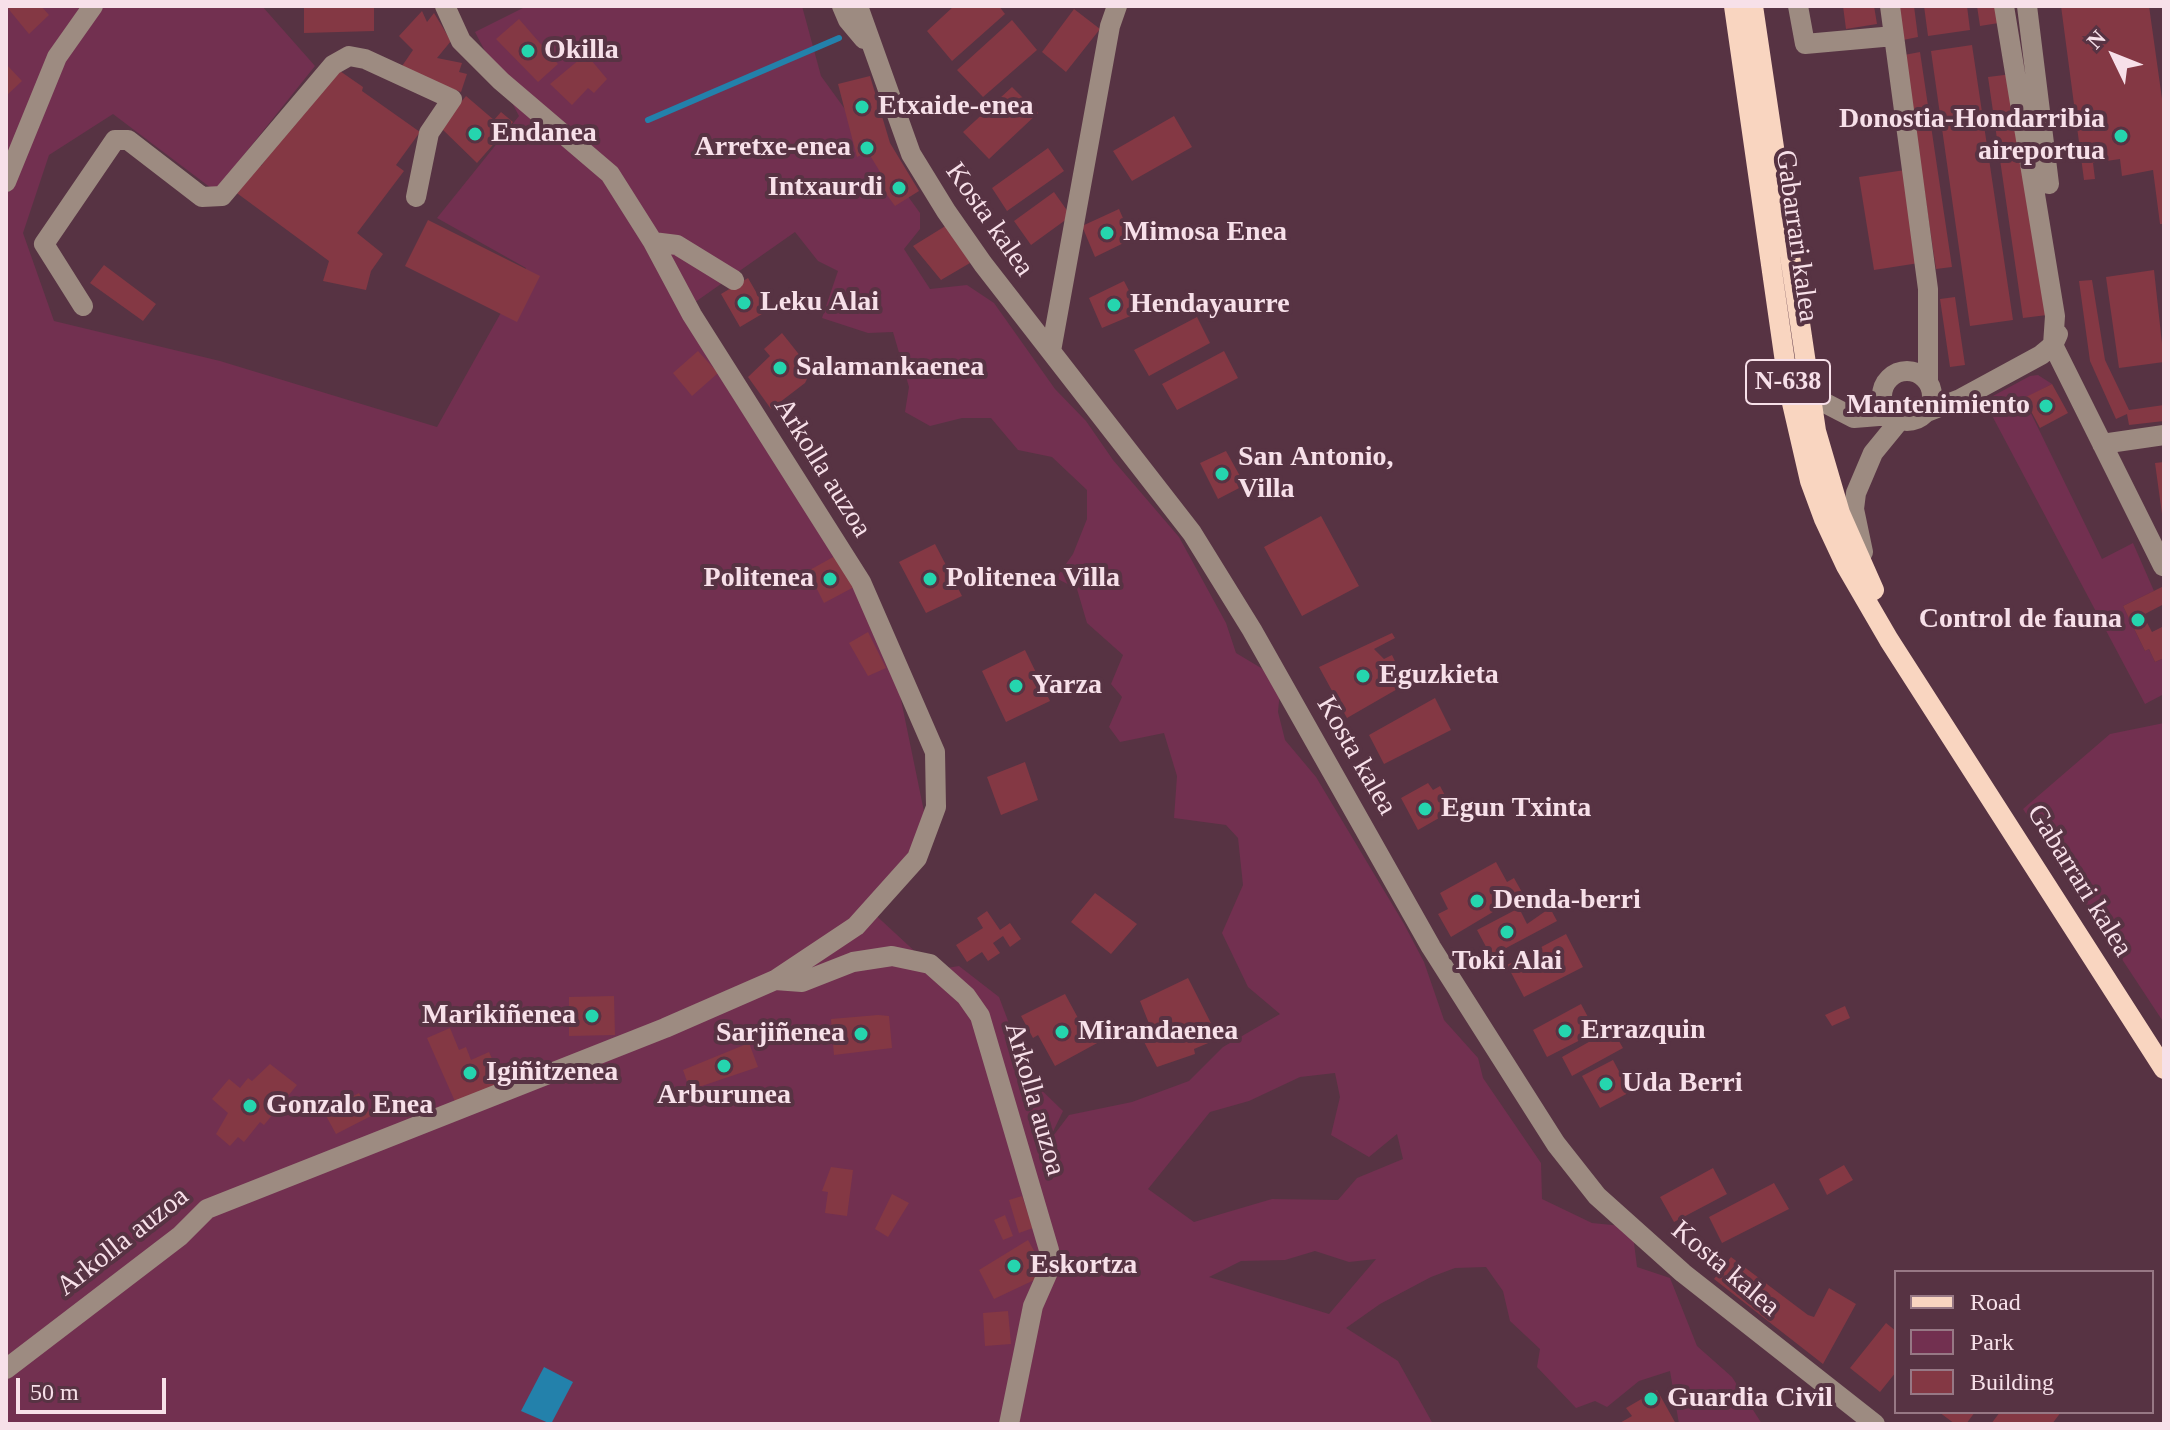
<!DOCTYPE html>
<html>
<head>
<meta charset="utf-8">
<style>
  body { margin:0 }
  #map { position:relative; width:2170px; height:1430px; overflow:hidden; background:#573343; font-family:"Times New Roman",serif }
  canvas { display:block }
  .frame { position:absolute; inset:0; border:8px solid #f7e0e9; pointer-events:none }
  .legend { position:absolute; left:1894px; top:1270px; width:260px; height:144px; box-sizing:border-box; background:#573343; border:2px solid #977885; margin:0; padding:10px 14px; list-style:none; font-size:24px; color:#f7e0e9 }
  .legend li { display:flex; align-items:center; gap:16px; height:40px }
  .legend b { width:40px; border:2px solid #977885 }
  .north { position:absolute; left:2074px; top:16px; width:80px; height:80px; -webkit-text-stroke:6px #573343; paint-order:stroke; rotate:313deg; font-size:22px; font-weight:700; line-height:32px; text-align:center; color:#f7e0e9 }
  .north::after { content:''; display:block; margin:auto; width:28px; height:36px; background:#f7e0e9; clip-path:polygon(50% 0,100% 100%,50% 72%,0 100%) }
  .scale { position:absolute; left:16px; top:1378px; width:150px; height:36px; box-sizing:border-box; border:4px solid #f7e0e9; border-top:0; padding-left:10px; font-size:24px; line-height:28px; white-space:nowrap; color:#f7e0e9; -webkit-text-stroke:6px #573343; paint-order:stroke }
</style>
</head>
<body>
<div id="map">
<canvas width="2170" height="1430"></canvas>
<div class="frame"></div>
<ul class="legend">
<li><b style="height:10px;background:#f9d5c0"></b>Road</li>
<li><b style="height:22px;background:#723050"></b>Park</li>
<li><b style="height:22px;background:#843844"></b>Building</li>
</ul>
<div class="north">N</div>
<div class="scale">50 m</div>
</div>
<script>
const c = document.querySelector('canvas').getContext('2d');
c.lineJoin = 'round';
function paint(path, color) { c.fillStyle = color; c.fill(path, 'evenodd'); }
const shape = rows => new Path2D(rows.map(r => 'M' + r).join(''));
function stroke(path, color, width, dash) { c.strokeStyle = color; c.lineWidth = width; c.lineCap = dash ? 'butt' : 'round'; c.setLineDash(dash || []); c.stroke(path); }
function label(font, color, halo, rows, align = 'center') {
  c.font = font + ' "Times New Roman",serif'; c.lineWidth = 8; c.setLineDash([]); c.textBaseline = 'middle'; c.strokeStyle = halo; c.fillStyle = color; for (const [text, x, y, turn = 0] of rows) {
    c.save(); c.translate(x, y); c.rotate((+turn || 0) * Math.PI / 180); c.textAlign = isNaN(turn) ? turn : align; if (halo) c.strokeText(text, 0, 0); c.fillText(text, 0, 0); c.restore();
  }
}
paint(shape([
  [6,6,262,6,315,66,215,191,113,114,49,155,23,233,54,321,220,361,437,427,526,268,437,218,519,116,475,32,527,6,802,6,821,76,920,213,920,229,904,249,930,289,967,285,994,303,1055,389,1086,421,1113,460,1179,537,1226,623,1236,653,1281,680,1278,712,1285,740,1316,777,1404,924,1424,962,1444,1020,1478,1058,1483,1078,1541,1163,1542,1199,1592,1223,1632,1227,1637,1267,1670,1278,1697,1346,1732,1377,1762,1424,1679,1424,1670,1371,1639,1381,1607,1407,1595,1401,1576,1408,1537,1367,1540,1349,1510,1321,1503,1291,1486,1267,1455,1268,1431,1277,1380,1304,1346,1328,1398,1361,1433,1424,6,1424],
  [795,232,818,261,838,271,822,318,868,333,893,332,909,387,905,412,930,426,962,418,991,418,1018,450,1052,457,1087,490,1087,519,1073,554,1056,578,1077,589,1087,623,1123,655,1111,684,1122,697,1109,727,1120,742,1164,733,1177,776,1174,818,1226,825,1238,838,1243,885,1222,933,1248,987,1280,1014,1223,1047,1189,1081,1132,1102,1069,1115,1047,1144,1063,1111,1030,1079,999,997,959,966,935,970,869,909,927,826,899,690,862,582,691,305],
  [1335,1073,1340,1097,1331,1135,1369,1157,1397,1134,1403,1159,1357,1178,1338,1200,1272,1199,1194,1222,1148,1189,1210,1112,1249,1101,1300,1077],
  [1315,1251,1349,1262,1376,1259,1329,1314,1209,1277,1241,1261,1285,1260],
  [2038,375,2052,384,2024,399,2102,559,2133,543,2154,591,2123,606,2145,651,2149,649,2155,662,2164,658,2164,694,2145,704,1988,408,1992,405,1978,404,2030,376],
  [2164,723,2164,1023,2023,809,2110,734]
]), '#723050');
paint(shape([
  [544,1367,573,1382,551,1424,521,1411]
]), '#2381ab');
stroke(shape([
  [648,120,839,38]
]), '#2381ab', 6);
paint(shape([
  [6,6,41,6,49,15,29,34],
  [304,6,374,6,374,31,304,33],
  [954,6,999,6,1005,14,952,61,927,31],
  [1843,6,1874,6,1877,24,1846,29],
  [1898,6,1914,6,1918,37,1903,40],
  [1924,6,1967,6,1970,30,1928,36],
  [1977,6,2003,6,2005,22,1980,26],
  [2061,6,2149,6,2164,113,2164,224,2160,224,2153,170,2122,176,2120,159,2093,163,2095,179,2084,180],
  [1074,9,1100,29,1066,72,1042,52],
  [422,11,427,22,434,13,451,41,437,58,462,63,459,72,467,74,461,92,400,69,413,50,399,36],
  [519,19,558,64,538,82,496,39],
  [1012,20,1037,50,983,97,957,70],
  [1972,45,2013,320,1970,326,1931,51],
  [1920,52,1952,267,1936,269,1904,55],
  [586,54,607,79,594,93,588,88,572,105,550,84],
  [6,64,22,81,6,96],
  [337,69,363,87,362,91,420,132,396,165,404,171,357,233,383,254,371,271,366,290,323,281,329,261,234,191,256,162,261,166,309,100],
  [2012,74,2047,315,2023,318,1988,77],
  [870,76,890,143,919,191,895,206,879,184,885,180,868,152,857,157,838,84],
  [1012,87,1038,113,989,159,963,132],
  [466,96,494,120,501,112,513,122,477,163,440,127],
  [1174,116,1192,147,1132,181,1113,151],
  [1048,148,1064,171,1007,211,992,188],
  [1905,170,1919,263,1874,270,1859,177],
  [1054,192,1071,216,1031,245,1014,221],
  [1119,209,1132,239,1095,257,1082,226],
  [428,220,540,276,517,322,405,266],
  [947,225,970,263,941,280,913,246],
  [104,265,156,304,143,321,90,283],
  [2154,270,2164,362,2119,368,2106,277],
  [748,278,767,311,740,327,721,294],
  [2092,280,2105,360,2129,410,2164,405,2164,421,2129,425,2127,414,2116,419,2090,361,2079,281],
  [1124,281,1140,312,1102,328,1089,298],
  [1955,297,1965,365,1950,367,1940,299],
  [1197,317,1210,343,1149,376,1134,350],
  [782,333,801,357,797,361,809,375,805,383,771,409,748,377,770,356,764,349],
  [698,351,718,373,692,396,673,373],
  [1224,351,1238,378,1177,410,1162,384],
  [2052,384,2068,413,2040,428,2024,398],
  [1226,451,1245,485,1218,499,1200,463],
  [2164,462,2164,514,2162,514,2155,463],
  [1321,516,1359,586,1302,616,1264,547],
  [935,544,962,596,926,613,899,562],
  [835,556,854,587,824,603,808,571],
  [2164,586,2164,604,2143,615,2152,632,2164,626,2164,658,2155,662,2149,649,2145,651,2123,606],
  [868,632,886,668,868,676,849,643],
  [1392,633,1395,638,1374,649,1384,659,1392,655,1406,684,1347,718,1319,667],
  [1025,650,1050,701,1006,722,982,671],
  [1435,698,1451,730,1384,764,1369,735],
  [1025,762,1038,800,1001,815,987,777],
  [1428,783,1433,790,1440,786,1448,801,1440,804,1446,814,1418,830,1401,798],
  [1496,862,1507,882,1514,878,1523,894,1451,937,1438,914,1448,909,1440,893],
  [1095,893,1137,924,1111,954,1071,922],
  [1519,908,1527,924,1550,908,1557,921,1491,956,1477,930],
  [987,911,1000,930,1010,923,1021,939,1010,947,1003,936,993,943,1000,953,988,961,982,952,967,962,956,945,983,928,977,918],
  [1566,934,1583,967,1524,997,1507,965],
  [1188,978,1216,1033,1213,1041,1194,1049,1195,1054,1157,1067,1141,1036,1152,1031,1140,1001],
  [1065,994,1084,1029,1090,1026,1099,1042,1055,1066,1038,1035,1033,1038,1021,1016],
  [614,996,615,1035,569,1036,569,997],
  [1581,1004,1596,1032,1547,1057,1533,1030],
  [1845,1006,1850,1018,1832,1026,1825,1015],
  [878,1015,889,1016,892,1048,834,1055,831,1019],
  [450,1028,459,1050,466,1047,471,1060,489,1052,504,1086,457,1106,427,1038],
  [1612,1029,1623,1048,1572,1076,1562,1057],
  [749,1043,758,1067,690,1090,683,1070],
  [1613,1060,1630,1092,1600,1108,1582,1076],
  [270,1064,297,1085,264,1125,260,1122,244,1142,238,1137,230,1146,216,1134,228,1113,212,1099,229,1079,240,1088,248,1078,252,1081],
  [359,1093,371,1116,336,1134,324,1112],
  [1844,1165,1853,1180,1827,1195,1819,1179],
  [831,1167,853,1170,847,1216,825,1213,828,1192,822,1191],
  [1713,1168,1727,1194,1674,1222,1660,1197],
  [1774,1183,1789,1209,1722,1243,1709,1217],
  [892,1194,909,1203,888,1237,875,1229],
  [1022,1196,1033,1228,1019,1233,1009,1200],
  [1005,1215,1013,1236,1003,1240,994,1220],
  [1028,1240,1047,1274,994,1299,979,1270],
  [1731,1257,1808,1315,1814,1317,1829,1288,1856,1304,1823,1364,1714,1279],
  [1008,1311,1011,1344,985,1346,983,1313],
  [1886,1323,1896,1331,1896,1372,1880,1392,1850,1368],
  [1657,1390,1676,1424,1618,1424,1632,1416,1626,1408],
  [1939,1412,1975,1412,1966,1424,1955,1424],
  [2000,1412,2061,1412,2052,1424,1991,1424]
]), '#843844');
stroke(shape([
  [842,6,848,20,864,39],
  [858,6,911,154,946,211,983,264,1192,533,1252,630,1431,947,1556,1144,1597,1196,1683,1273,1875,1424],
  [1798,6,1805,44,1894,36],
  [1890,6,1928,289,1928,381],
  [2004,6,2055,316,2053,345,2163,566],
  [2027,6,2049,184],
  [6,182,57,57,93,6],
  [653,242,677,245,734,280],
  [83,306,44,244,115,140,128,140,202,197,222,196,333,65,349,56,365,59,452,99,429,133,416,197],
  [1051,351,1110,26,1117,6],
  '1882 396a25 25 0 1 1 50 0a25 25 0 1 1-50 0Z',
  [1808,388,1825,403,1854,418,1891,415],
  [1927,412,1960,399,2041,355,2053,345,2058,334],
  [2102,444,2164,435],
  [1863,552,1854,509,1856,493,1873,453,1900,420],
  [775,980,802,982,853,962,892,956,930,964,966,996,980,1016,1049,1250,1048,1272,1033,1306,1009,1424],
  [6,1369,180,1236,207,1209,665,1028,775,980,856,926,917,858,936,807,935,752,861,582,692,315,653,242,610,174,501,81,461,41,445,6]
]), '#9d8b81', 20);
stroke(shape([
  [1734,6,1789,390,1810,481,1824,519,1846,566,1889,640,2164,1069],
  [1753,6,1816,431,1840,513,1874,590]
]), '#f9d5c0', 20);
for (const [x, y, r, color] of [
  [528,51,8,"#25d5ae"],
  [862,107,8,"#25d5ae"],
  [475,134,8,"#25d5ae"],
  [2121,136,8,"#25d5ae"],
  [867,148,8,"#25d5ae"],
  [899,188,8,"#25d5ae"],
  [1107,233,8,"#25d5ae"],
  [744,303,8,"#25d5ae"],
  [1114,305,8,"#25d5ae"],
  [780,368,8,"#25d5ae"],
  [2046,406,8,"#25d5ae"],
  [1222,474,8,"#25d5ae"],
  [830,579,8,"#25d5ae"],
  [930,579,8,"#25d5ae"],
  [2138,620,8,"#25d5ae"],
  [1363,676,8,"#25d5ae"],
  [1016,686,8,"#25d5ae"],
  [1425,809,8,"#25d5ae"],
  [1477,901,8,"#25d5ae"],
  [1507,932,8,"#25d5ae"],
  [592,1016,8,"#25d5ae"],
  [1565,1031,8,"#25d5ae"],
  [1062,1032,8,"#25d5ae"],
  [861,1034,8,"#25d5ae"],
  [724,1066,8,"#25d5ae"],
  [470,1073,8,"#25d5ae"],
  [1606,1084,8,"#25d5ae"],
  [250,1106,8,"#25d5ae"],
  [1014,1266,8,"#25d5ae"],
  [1651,1399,8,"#25d5ae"]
]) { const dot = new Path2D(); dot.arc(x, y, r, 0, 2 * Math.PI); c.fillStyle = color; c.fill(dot); stroke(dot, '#573343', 3); }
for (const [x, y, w] of [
  [1788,382,84]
]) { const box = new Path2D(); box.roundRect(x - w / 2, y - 22, w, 44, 6); c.fillStyle = '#573343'; c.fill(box); stroke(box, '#f7e0e9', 2); }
label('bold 26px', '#f7e0e9', null, [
  ["N-638",1788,382]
]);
label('bold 28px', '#f7e0e9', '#573343', [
  ["Okilla",544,51],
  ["Etxaide-enea",878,107],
  ["Donostia-Hondarribia",2105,120,"right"],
  ["aireportua",2105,152,"right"],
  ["Endanea",491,134],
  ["Arretxe-enea",851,148,"right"],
  ["Intxaurdi",883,188,"right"],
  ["Mimosa Enea",1123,233],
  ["Leku Alai",760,303],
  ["Hendayaurre",1130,305],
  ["Salamankaenea",796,368],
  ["Mantenimiento",2030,406,"right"],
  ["San Antonio,",1238,458],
  ["Villa",1238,490],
  ["Politenea",814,579,"right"],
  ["Politenea Villa",946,579],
  ["Control de fauna",2122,620,"right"],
  ["Eguzkieta",1379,676],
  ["Yarza",1032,686],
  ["Egun Txinta",1441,809],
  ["Denda-berri",1493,901],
  ["Toki Alai",1507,962,"center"],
  ["Marikiñenea",576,1016,"right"],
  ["Errazquin",1581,1031],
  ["Mirandaenea",1078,1032],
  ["Sarjiñenea",845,1034,"right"],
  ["Igiñitzenea",486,1073],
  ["Uda Berri",1622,1084],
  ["Arburunea",724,1096,"center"],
  ["Gonzalo Enea",266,1106],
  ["Eskortza",1030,1266],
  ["Guardia Civil",1667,1399]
], 'left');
label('28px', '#f7e0e9', '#573343', [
  ["Kosta kalea",989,220,55],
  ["Gabarrari kalea",1796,236,82],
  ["Arkolla auzoa",822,468,58],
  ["Kosta kalea",1356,756,60],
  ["Gabarrari kalea",2079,881,58],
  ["Arkolla auzoa",1034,1099,74],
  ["Arkolla auzoa",123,1242,-38],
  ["Kosta kalea",1725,1269,40]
]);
</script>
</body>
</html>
